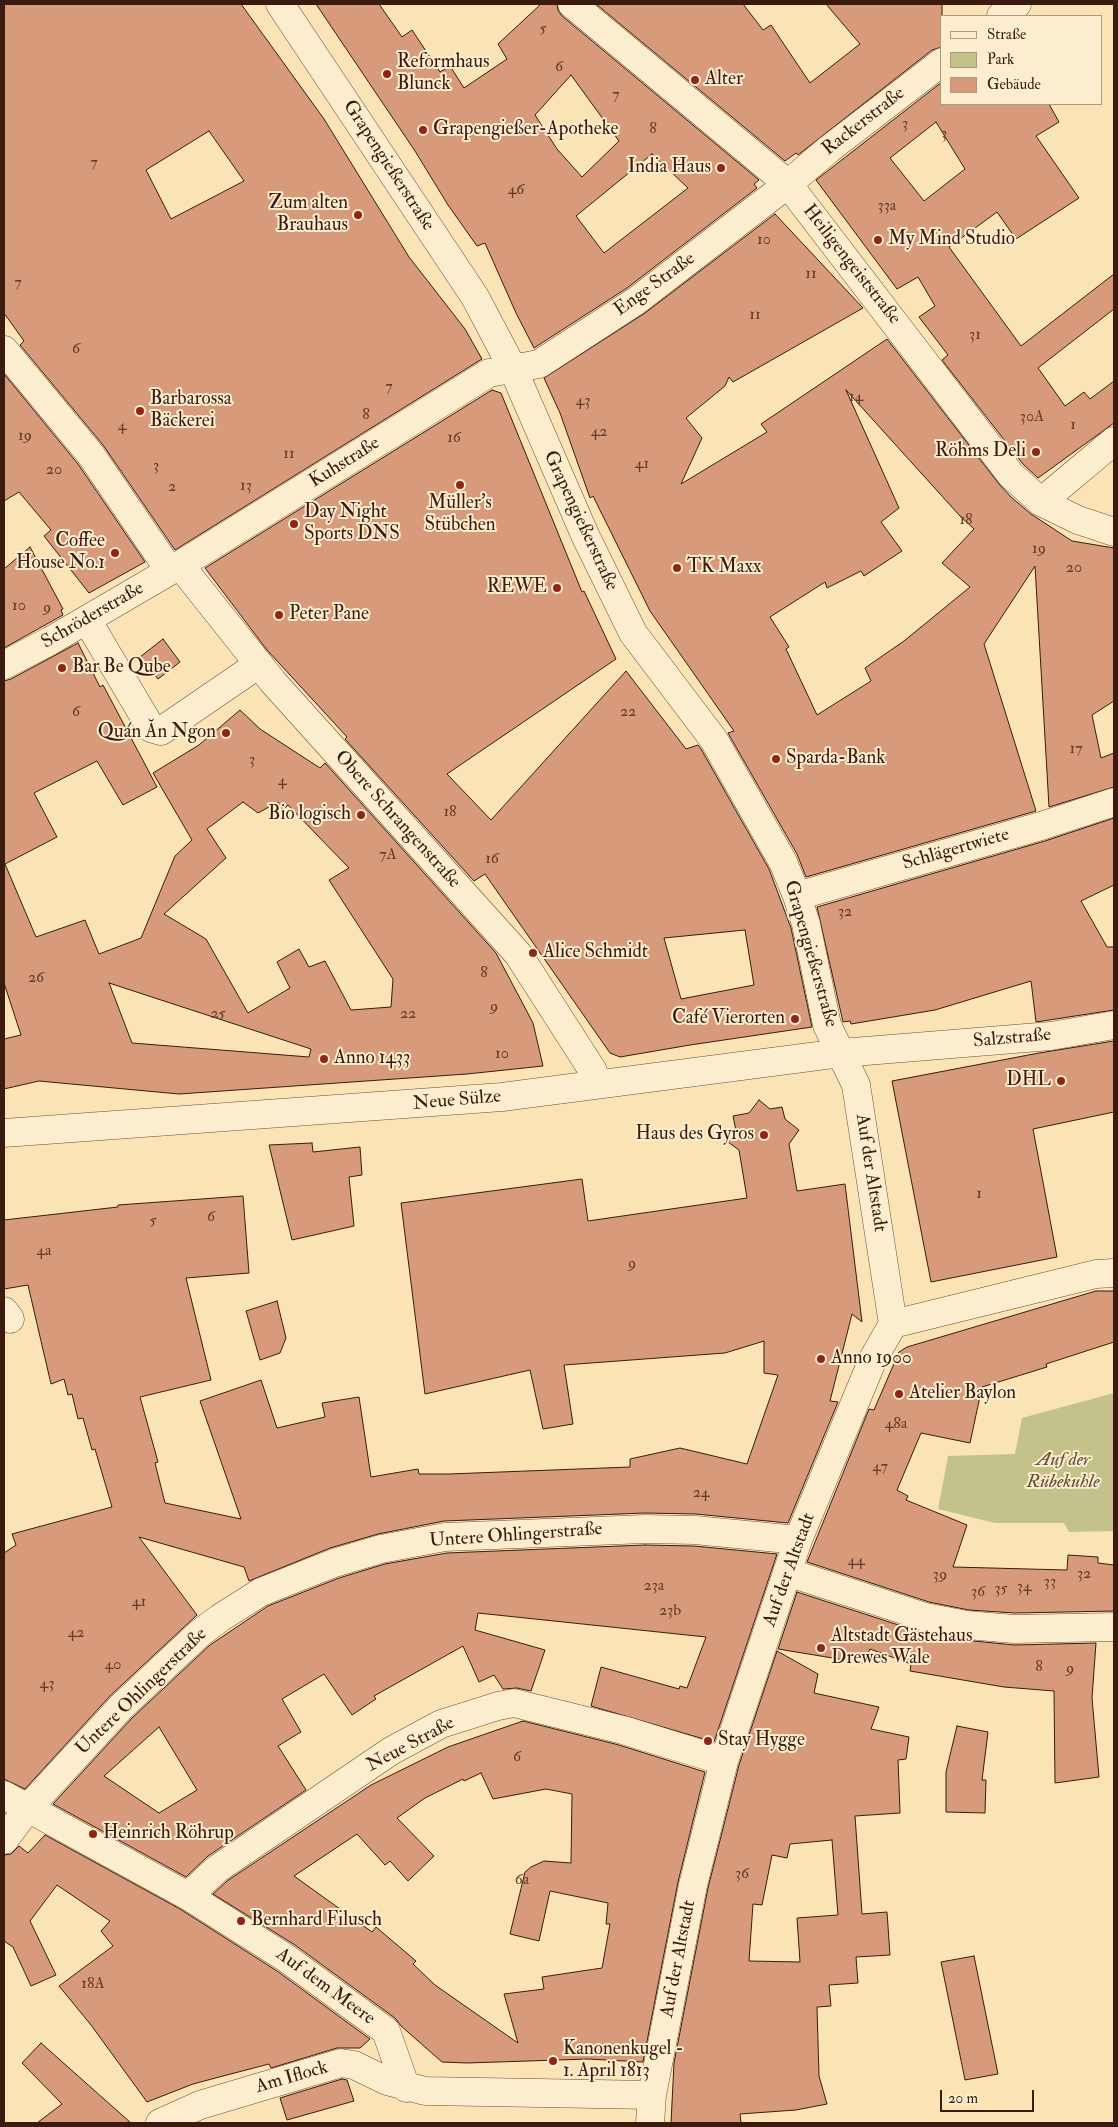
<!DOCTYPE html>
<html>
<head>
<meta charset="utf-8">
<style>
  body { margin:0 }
  #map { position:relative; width:1118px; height:2127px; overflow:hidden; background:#fae4b5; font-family:"IM FELL Double Pica",serif }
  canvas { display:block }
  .frame { position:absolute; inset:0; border:5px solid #3b1b0f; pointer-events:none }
  .legend { position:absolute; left:940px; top:15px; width:162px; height:90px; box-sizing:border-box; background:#fcedcf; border:1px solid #af9982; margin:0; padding:6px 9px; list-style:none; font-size:15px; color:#3b1b0f }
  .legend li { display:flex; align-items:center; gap:10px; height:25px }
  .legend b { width:25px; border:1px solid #af9982 }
  .scale { position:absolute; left:940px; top:2090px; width:94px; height:22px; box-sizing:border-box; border:2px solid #3b1b0f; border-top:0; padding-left:6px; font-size:15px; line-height:18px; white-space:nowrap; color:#3b1b0f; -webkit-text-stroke:4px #fcedcf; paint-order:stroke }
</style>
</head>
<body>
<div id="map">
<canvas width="1118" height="2127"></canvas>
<div class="frame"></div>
<ul class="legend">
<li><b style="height:6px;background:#fcedcf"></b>Straße</li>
<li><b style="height:14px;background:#c3c28a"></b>Park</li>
<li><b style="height:14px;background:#d79a7a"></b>Gebäude</li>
</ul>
<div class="scale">20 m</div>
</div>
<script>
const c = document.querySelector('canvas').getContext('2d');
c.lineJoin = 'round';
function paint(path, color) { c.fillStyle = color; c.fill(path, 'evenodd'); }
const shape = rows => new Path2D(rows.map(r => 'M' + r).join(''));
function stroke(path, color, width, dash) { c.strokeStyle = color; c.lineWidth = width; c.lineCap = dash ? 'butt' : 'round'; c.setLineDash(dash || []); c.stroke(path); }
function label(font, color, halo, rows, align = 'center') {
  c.font = font + ' "IM FELL Double Pica",serif'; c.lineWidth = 4; c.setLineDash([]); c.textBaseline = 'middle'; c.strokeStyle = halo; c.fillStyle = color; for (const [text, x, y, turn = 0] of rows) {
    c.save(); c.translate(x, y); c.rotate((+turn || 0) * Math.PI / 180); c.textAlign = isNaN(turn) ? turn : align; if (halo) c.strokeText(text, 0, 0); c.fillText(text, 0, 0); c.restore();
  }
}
paint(shape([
  [1114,1393,1114,1531,1069,1532,1064,1523,995,1523,938,1509,948,1456,1015,1454,1022,1418]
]), '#c3c28a');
const building = shape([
  [4,4,241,4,324,119,409,257,465,329,482,359,175,550,103,445,20,345,24,341,4,313,4,4],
  [209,131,244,181,171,219,146,170,209,131],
  [316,4,379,4,402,37,412,30,440,72,450,66,464,88,507,59,498,44,541,4,557,4,558,10,562,16,759,180,754,184,757,188,627,288,534,348,516,313,485,243,477,246,448,205,415,151,316,4],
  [571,75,619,141,582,177,557,149,535,115,571,75],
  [652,154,688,188,604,253,576,216,652,154],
  [596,4,743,4,763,30,771,25,810,83,860,44,826,4,942,4,942,47,932,50,798,155,796,153,785,161,596,4],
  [942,82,942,104,1049,104,1059,122,1036,136,1079,198,1016,239,997,212,949,247,1021,346,1114,274,1114,309,1038,368,1065,406,1084,392,1090,399,1114,381,1114,423,1038,478,1023,464,942,360,948,355,919,317,935,306,918,277,897,289,816,180,942,82],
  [936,122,965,169,924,201,890,158,936,122],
  [775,214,863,308,733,382,729,377,725,386,686,418,702,438,681,484,767,432,761,424,887,339,999,484,1011,497,1031,514,1072,541,1114,548,1114,701,1092,715,1101,758,1114,753,1114,787,1049,807,1035,566,984,644,1036,811,806,877,797,854,728,733,734,731,650,611,593,496,590,498,560,413,544,378,645,313,775,214],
  [846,390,960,516,974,529,942,563,970,587,904,641,865,668,871,681,817,715,786,649,789,647,770,617,825,582,827,588,861,571,864,576,902,551,881,522,899,508,846,390],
  [4,374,78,464,145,562,89,593,44,536,51,530,19,492,4,501,4,374],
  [492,390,501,393,582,592,584,591,616,659,447,774,491,820,626,671,686,749,698,745,701,749,769,869,791,928,812,1027,690,1045,620,1057,610,1053,485,874,474,881,345,739,347,737,267,650,205,568,492,390],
  [745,930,754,985,681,999,664,938,745,930],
  [30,547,63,609,61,610,63,615,4,648,4,569,30,547],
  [163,639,180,662,158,679,140,657,163,639],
  [78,643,100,687,103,685,157,787,123,805,97,761,34,793,57,837,5,864,36,937,85,920,99,954,141,938,175,856,192,840,153,773,199,745,240,710,260,729,320,768,325,763,496,953,533,1023,543,1066,467,1074,179,1094,39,1081,4,1089,4,1039,21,1035,4,983,4,681,11,679,78,643],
  [243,802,258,813,278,802,283,810,288,805,349,868,329,880,393,979,391,1007,351,1010,325,961,309,967,299,949,277,962,290,988,248,1013,206,939,164,914,226,858,207,829,243,802],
  [109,983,311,1049,309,1057,132,1043,109,983],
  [1114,818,1114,885,1081,901,1107,947,1114,947,1114,1010,1036,1022,1031,981,935,1010,851,1024,850,1021,843,1022,817,907,1045,841,1114,818],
  [1114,1041,1114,1112,1033,1129,1057,1257,931,1282,892,1081,1039,1053,1114,1041],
  [759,1100,770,1109,782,1107,785,1119,799,1130,789,1144,797,1191,845,1184,862,1322,852,1314,830,1401,838,1402,788,1523,696,1514,645,1513,444,1521,378,1534,330,1548,249,1581,244,1567,139,1537,197,1615,110,1696,25,1789,4,1779,4,1553,16,1545,12,1534,112,1507,95,1449,92,1450,83,1418,78,1419,72,1394,68,1395,64,1379,51,1384,28,1285,4,1289,4,1220,118,1207,118,1205,243,1196,249,1273,186,1278,211,1380,140,1397,158,1462,155,1463,165,1503,241,1519,200,1401,261,1380,277,1428,325,1417,322,1403,359,1397,371,1477,418,1469,419,1474,449,1474,630,1467,630,1459,680,1448,747,1464,778,1375,764,1373,764,1341,725,1353,564,1365,573,1424,543,1429,530,1370,425,1394,401,1203,582,1179,588,1221,747,1198,739,1150,728,1142,736,1131,733,1116,749,1113,759,1100],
  [312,1143,313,1152,360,1147,362,1175,349,1177,354,1226,292,1240,269,1145,312,1143],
  [1096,1291,1114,1291,1114,1342,1046,1364,1047,1367,982,1387,970,1443,921,1433,897,1490,908,1496,906,1500,967,1525,953,1567,1067,1570,1068,1555,1098,1557,1098,1563,1114,1565,1114,1611,1015,1613,969,1610,929,1602,807,1562,869,1409,874,1410,899,1352,907,1347,1096,1291],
  [277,1301,286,1338,280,1353,260,1360,246,1311,277,1301],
  [645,1545,694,1546,777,1554,714,1742,591,1706,601,1667,679,1689,680,1686,687,1688,706,1637,478,1613,475,1630,545,1650,531,1691,517,1688,503,1689,494,1675,479,1682,463,1646,374,1696,376,1699,352,1715,324,1674,282,1699,301,1732,278,1746,306,1790,208,1856,186,1877,53,1804,132,1718,210,1645,268,1606,339,1578,385,1564,447,1553,645,1545],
  [159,1727,197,1790,159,1813,104,1776,159,1727],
  [797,1592,920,1632,964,1640,1014,1645,1096,1643,1092,1698,1099,1777,1055,1783,1054,1691,1004,1687,910,1671,911,1664,870,1649,863,1663,778,1649,797,1592],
  [777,1651,818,1674,814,1693,879,1707,871,1729,909,1737,906,1759,898,1760,900,1813,855,1816,862,1914,887,1912,890,1955,856,1957,858,1983,829,1985,831,2006,817,2007,819,2076,827,2104,796,2110,740,2114,741,2123,671,2123,674,2063,708,1888,739,1765,777,1651],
  [832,1840,838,1915,797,1918,800,1962,749,1961,753,1904,762,1905,772,1855,787,1858,790,1844,832,1840],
  [523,1721,619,1745,705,1772,678,1882,643,2062,588,2059,467,2063,442,2062,401,2026,395,2018,295,1945,213,1894,227,1881,371,1785,448,1747,523,1721],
  [481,1773,493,1799,546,1789,572,1794,571,1863,544,1861,531,1867,525,1872,510,1934,539,1941,550,1891,608,1903,606,1924,610,1924,602,1968,542,1977,544,1989,504,1994,518,2043,435,1985,413,1964,416,1961,376,1927,372,1932,294,1876,357,1834,385,1865,390,1861,408,1881,434,1856,397,1818,425,1798,463,1779,464,1781,481,1773],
  [957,1726,988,1732,982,1780,986,1780,985,1813,946,1812,946,1772,957,1726],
  [45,1835,180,1909,277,1971,370,2039,360,2048,337,2048,271,2068,269,2064,223,2076,193,2084,147,2102,91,2025,59,1986,113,1946,101,1931,110,1921,57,1885,30,1921,56,1975,31,1986,13,1947,4,1941,4,1855,11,1854,19,1846,28,1853,45,1835],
  [974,1956,998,2074,965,2080,941,1962,974,1956],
  [41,2043,131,2123,37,2123,62,2104,22,2063,41,2043],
  [342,2079,347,2080,354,2101,287,2120,280,2098,342,2079]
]);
paint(building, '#d79a7a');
stroke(building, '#3b1b0f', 1);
const minor = shape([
  [280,4,475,297,513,369,585,535,633,633,714,740,783,862,797,896,806,924,827,1025,856,1085,893,1324,873,1359,798,1540,724,1761,693,1885,652,2095,650,2123],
  [572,4,788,184,1011,475,1041,502,1078,520,1114,532],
  [1001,16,1017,4],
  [4,350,91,455,170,571],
  [1041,502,1114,441],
  [180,565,273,682,518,954,593,1071,595,1085],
  [87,620,151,728,161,731,259,664],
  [4,665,50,641,180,565,489,373,539,364,636,301,788,184,829,149,942,62],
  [797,896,1041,826,1114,802],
  [4,1133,502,1097,841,1053,1051,1036,1114,1025],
  [4,1311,10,1319],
  [893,1324,1096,1274,1114,1273],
  [787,1572,925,1617,967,1625,1014,1629,1114,1627],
  [4,1795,188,1896,286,1958,386,2031,406,2088],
  [4,1840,28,1808,121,1707,200,1633,220,1618,261,1592,334,1563,381,1549,445,1537,645,1529,695,1530,798,1540],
  [188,1896,217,1869,391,1751,441,1724,498,1706,514,1703,623,1730,724,1761],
  [160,2123,200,2105,341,2063,354,2065,387,2081,425,2091,652,2095]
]);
stroke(minor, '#6b4d38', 29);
stroke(minor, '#fcedcf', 28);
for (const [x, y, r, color] of [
  [387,74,5,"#8f2418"],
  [695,80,5,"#8f2418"],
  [423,130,5,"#8f2418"],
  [721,168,5,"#8f2418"],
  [358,215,5,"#8f2418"],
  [878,240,5,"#8f2418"],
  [140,411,5,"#8f2418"],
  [1036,452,5,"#8f2418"],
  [460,485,5,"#8f2418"],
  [294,524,5,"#8f2418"],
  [115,553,5,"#8f2418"],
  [677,568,5,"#8f2418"],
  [557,588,5,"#8f2418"],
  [279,615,5,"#8f2418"],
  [62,668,5,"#8f2418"],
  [226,733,5,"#8f2418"],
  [776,759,5,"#8f2418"],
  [361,815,5,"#8f2418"],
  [533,953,5,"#8f2418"],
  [795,1019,5,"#8f2418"],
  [324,1059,5,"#8f2418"],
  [1061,1081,5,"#8f2418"],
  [764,1135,5,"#8f2418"],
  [821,1359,5,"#8f2418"],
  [899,1394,5,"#8f2418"],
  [821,1648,5,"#8f2418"],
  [708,1741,5,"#8f2418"],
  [93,1834,5,"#8f2418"],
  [241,1921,5,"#8f2418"],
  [553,2061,5,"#8f2418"]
]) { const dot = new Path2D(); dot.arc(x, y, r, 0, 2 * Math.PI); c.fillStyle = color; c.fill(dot); stroke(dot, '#fcedcf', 2); }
label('16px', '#623b2a', null, [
  ["5",543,30],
  ["6",559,68],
  ["7",616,96],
  ["3",905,125],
  ["8",653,130],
  ["3",944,135],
  ["7",94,164],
  ["46",516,191],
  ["33a",887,207],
  ["10",764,241],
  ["11",811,275],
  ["7",18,284],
  ["11",755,316],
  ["31",975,336],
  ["6",76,350],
  ["7",389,388],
  ["14",856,398],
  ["43",583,402],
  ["8",366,416],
  ["30A",1032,418],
  ["1",1073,426],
  ["4",122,427],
  ["42",599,433],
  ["19",25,437],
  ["16",454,439],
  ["11",289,455],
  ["41",642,465],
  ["3",156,467],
  ["20",54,471],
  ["13",246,487],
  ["2",172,488],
  ["18",966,521],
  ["19",1039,550],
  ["20",1074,569],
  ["10",19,607],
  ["9",47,609],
  ["6",76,713],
  ["22",628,713],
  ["17",1076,750],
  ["3",252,761],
  ["4",282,782],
  ["18",450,813],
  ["7A",388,856],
  ["16",492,860],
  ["32",845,913],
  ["8",484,974],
  ["26",36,979],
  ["9",494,1008],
  ["25",218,1015],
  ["22",408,1015],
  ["10",502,1055],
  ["1",979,1195],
  ["6",211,1218],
  ["5",153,1222],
  ["4a",44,1252],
  ["9",632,1265],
  ["48a",896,1425],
  ["47",880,1468],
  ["24",701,1494],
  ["44",856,1562],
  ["32",1084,1575],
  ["39",940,1576],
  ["33",1050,1583],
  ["23a",654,1587],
  ["34",1024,1588],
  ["35",1001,1590],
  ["36",978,1593],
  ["41",139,1603],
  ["23b",670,1612],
  ["42",76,1634],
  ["40",113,1666],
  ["8",1039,1668],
  ["9",1070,1670],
  ["43",47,1685],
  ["6",517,1758],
  ["36",742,1875],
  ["6a",522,1881],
  ["18A",93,1985]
]);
label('19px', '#3b1b0f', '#fcedcf', [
  ["Reformhaus",397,63],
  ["Blunck",397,85],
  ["Alter",705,80],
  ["Grapengießer-Apotheke",433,130],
  ["India Haus",711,168,"right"],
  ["Zum alten",348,204,"right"],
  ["Brauhaus",348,226,"right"],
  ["My Mind Studio",888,240],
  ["Barbarossa",150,400],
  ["Bäckerei",150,422],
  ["Röhms Deli",1026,452,"right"],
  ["Müller's",460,504,"center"],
  ["Stübchen",460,526,"center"],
  ["Day Night",304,513],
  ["Sports DNS",304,535],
  ["Coffee",105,542,"right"],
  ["House No.1",105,564,"right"],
  ["TK Maxx",687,568],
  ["REWE",547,588,"right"],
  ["Peter Pane",289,615],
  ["Bar Be Qube",72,668],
  ["Quán Ăn Ngon",216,733,"right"],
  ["Sparda-Bank",786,759],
  ["Bio logisch",351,815,"right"],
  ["Alice Schmidt",543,953],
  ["Café Vierorten",785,1019,"right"],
  ["Anno 1433",334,1059],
  ["DHL",1051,1081,"right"],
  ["Haus des Gyros",754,1135,"right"],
  ["Anno 1900",831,1359],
  ["Atelier Baylon",909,1394],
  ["Altstadt Gästehaus",831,1637],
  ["Drewes Wale",831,1659],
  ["Stay Hygge",718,1741],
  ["Heinrich Röhrup",103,1834],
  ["Bernhard Filusch",251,1921],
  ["Kanonenkugel -",563,2050],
  ["1. April 1813",563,2072]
], 'left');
label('19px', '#3b1b0f', '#fcedcf', [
  ["Rackerstraße",864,122,-38],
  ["Grapengießerstraße",388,166,57],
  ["Heiligengeiststraße",851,265,52],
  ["Enge Straße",655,285,-36],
  ["Kuhstraße",345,463,-32],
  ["Grapengießerstraße",580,521,65],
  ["Schröderstraße",93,616,-30],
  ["Obere Schrangenstraße",397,820,48],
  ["Schlägertwiete",956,850,-16],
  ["Grapengießerstraße",810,954,74],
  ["Salzstraße",1012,1039,-5],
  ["Neue Sülze",457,1101,-5],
  ["Auf der Altstadt",870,1173,81],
  ["Untere Ohlingerstraße",516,1536,-4],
  ["Auf der Altstadt",790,1570,-70],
  ["Untere Ohlingerstraße",142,1692,-44],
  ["Neue Straße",411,1745,-28],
  ["Auf der Altstadt",679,1959,-79],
  ["Auf dem Meere",325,1987,36],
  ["Am Iflock",292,2078,-16]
]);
label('italic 19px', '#644d34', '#fcedcf', [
  ["Auf der",1063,1461],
  ["Rübekuhle",1063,1483]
]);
</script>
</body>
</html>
